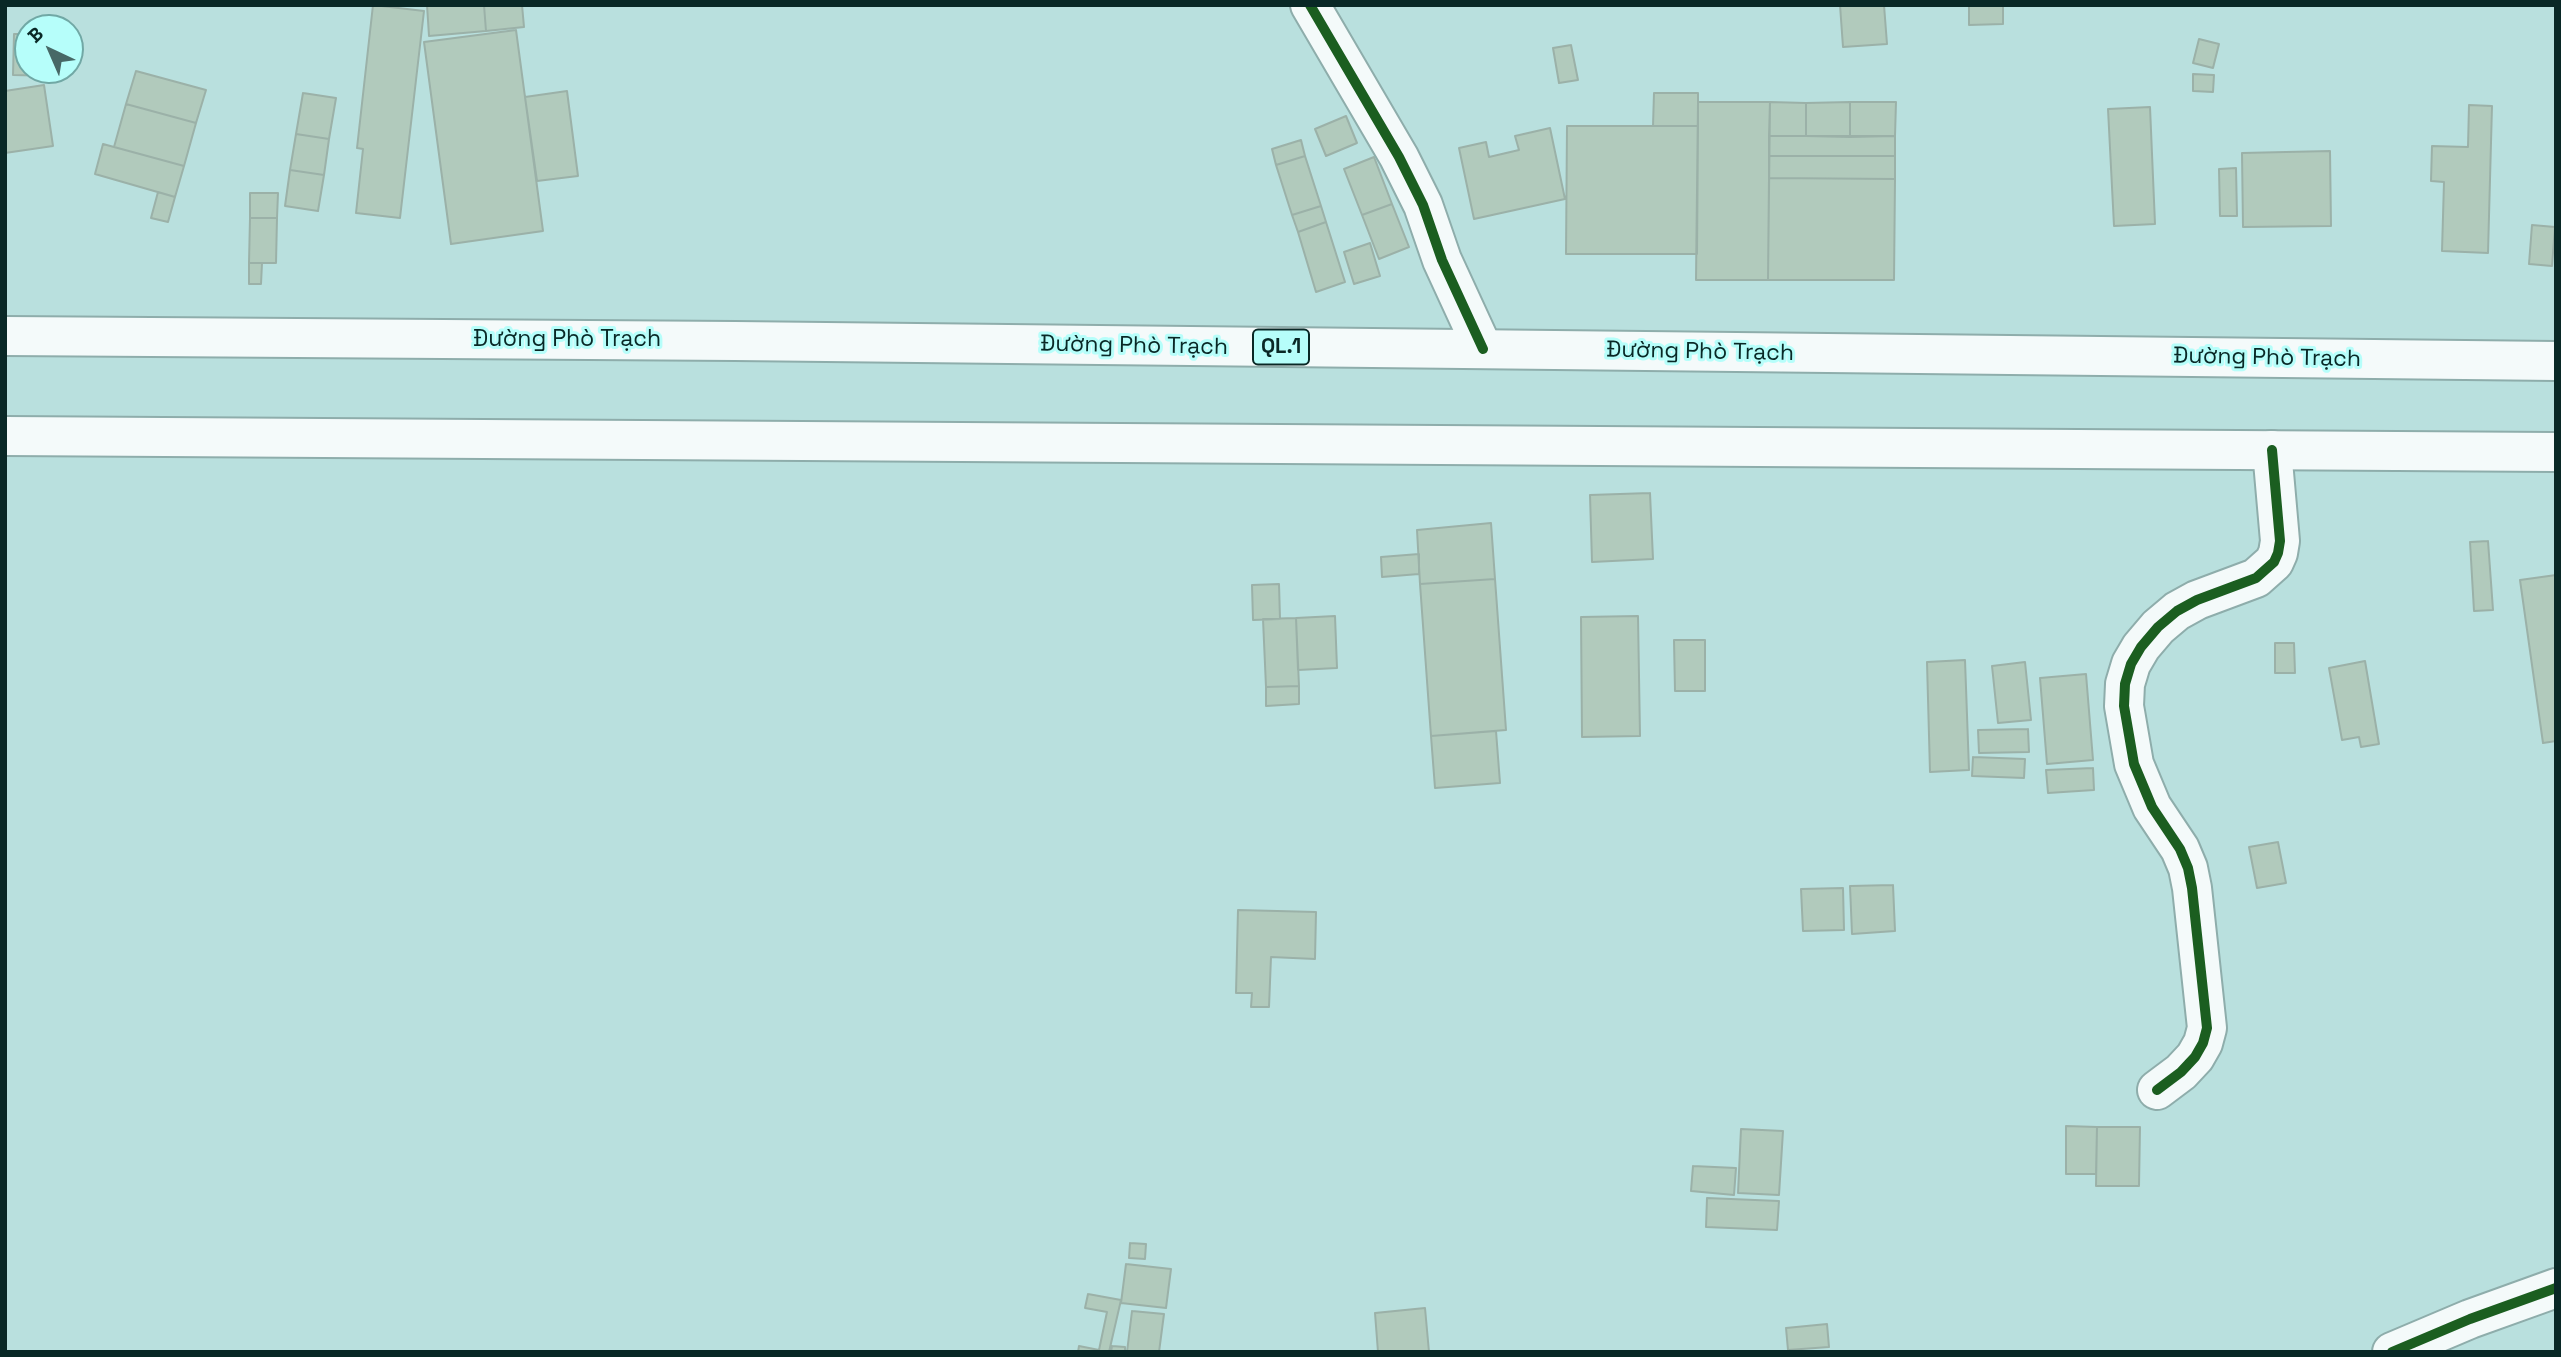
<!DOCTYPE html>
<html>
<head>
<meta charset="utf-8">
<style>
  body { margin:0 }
  #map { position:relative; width:2561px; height:1357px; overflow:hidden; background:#b9e0de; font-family:"Space Grotesk",sans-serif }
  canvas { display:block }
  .frame { position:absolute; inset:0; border:7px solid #092826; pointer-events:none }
  .north { position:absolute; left:14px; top:14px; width:70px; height:70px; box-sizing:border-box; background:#b6fefa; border:2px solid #71a8a5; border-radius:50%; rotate:316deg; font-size:19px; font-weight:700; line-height:28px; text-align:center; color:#092826 }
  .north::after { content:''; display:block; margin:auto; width:24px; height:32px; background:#476866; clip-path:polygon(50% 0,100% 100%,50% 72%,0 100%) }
</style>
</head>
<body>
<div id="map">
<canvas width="2561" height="1357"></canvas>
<div class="frame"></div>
<div class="north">B</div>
</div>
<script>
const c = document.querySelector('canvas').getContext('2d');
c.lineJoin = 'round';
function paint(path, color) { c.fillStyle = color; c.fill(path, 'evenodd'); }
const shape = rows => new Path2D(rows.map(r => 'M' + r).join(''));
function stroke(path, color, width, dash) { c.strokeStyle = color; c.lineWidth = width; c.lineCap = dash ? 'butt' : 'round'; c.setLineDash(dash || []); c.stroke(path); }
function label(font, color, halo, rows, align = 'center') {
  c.font = font + ' "Space Grotesk",sans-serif'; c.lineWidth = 6; c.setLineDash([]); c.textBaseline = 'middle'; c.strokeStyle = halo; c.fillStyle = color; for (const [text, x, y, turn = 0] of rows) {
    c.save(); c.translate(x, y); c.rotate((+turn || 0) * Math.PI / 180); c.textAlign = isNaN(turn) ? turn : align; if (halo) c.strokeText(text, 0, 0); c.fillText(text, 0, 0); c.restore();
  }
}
const building = shape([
  [373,5,424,11,400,218,356,213,363,149,357,148,373,5],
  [427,5,484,5,486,31,429,36,427,5],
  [484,5,522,5,524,27,486,31,484,5],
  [1840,5,1884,5,1887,44,1843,47,1840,5],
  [1969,5,2003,5,2003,24,1969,25,1969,5],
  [516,30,543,231,451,244,424,42,516,30],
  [14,34,28,34,28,70,56,70,56,76,13,75,14,34],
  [2199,39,2219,44,2213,68,2193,63,2199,39],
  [1571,45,1578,80,1559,83,1553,48,1571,45],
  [136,71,206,90,196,123,126,104,136,71],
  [2193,74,2214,75,2213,92,2193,91,2193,74],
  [44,85,53,146,5,153,5,91,44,85],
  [567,91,578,176,537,181,525,97,567,91],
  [303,93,336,98,329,139,296,134,303,93],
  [1654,93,1698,93,1698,126,1653,126,1654,93],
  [1698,102,1770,102,1768,280,1696,280,1698,102],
  [1770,102,1806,103,1806,136,1769,136,1770,102],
  [1850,102,1850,137,1806,136,1806,103,1850,102],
  [1850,102,1896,102,1895,136,1850,137,1850,102],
  [126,104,196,123,184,166,114,147,126,104],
  [2469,105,2492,106,2488,253,2442,251,2444,182,2431,181,2432,146,2468,147,2469,105],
  [2150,107,2155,224,2114,226,2108,109,2150,107],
  [1346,116,1357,143,1326,156,1315,129,1346,116],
  [1567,126,1698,126,1697,254,1566,254,1567,126],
  [1550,128,1565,199,1474,219,1459,148,1486,142,1489,157,1519,150,1515,136,1550,128],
  [296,134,329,139,324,175,290,170,296,134],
  [1769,136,1895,136,1895,156,1769,156,1769,136],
  [1301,140,1305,156,1276,165,1272,149,1301,140],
  [103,144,184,166,175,197,95,174,103,144],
  [2330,151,2331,226,2243,227,2242,153,2330,151],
  [1305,156,1321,206,1292,215,1276,165,1305,156],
  [1769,156,1895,156,1895,179,1769,178,1769,156],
  [1374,157,1392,204,1362,215,1344,169,1374,157],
  [2236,168,2237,216,2220,216,2219,169,2236,168],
  [290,170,324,175,318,211,285,206,290,170],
  [1769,178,1895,179,1894,280,1768,280,1769,178],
  [158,192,175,197,168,222,151,218,158,192],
  [250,193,278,193,277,218,250,218,250,193],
  [1392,204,1409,247,1379,259,1362,215,1392,204],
  [1321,206,1326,222,1298,232,1292,215,1321,206],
  [250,218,277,218,276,263,249,263,250,218],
  [1326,222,1345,282,1316,292,1298,232,1326,222],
  [2532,225,2555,227,2552,266,2529,264,2532,225],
  [1370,243,1380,276,1354,284,1344,252,1370,243],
  [249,263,262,263,261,284,249,284,249,263],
  [1650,493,1653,559,1592,562,1590,495,1650,493],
  [1491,523,1495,579,1420,584,1417,530,1491,523],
  [2488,541,2493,610,2474,611,2470,542,2488,541],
  [1419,554,1419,574,1382,577,1381,557,1419,554],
  [2556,575,2556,741,2543,743,2520,580,2556,575],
  [1495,579,1506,730,1431,736,1420,584,1495,579],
  [1279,584,1280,619,1253,620,1252,585,1279,584],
  [1335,616,1337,668,1298,670,1296,618,1335,616],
  [1638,616,1640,736,1582,737,1581,617,1638,616],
  [1296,618,1299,686,1266,687,1263,619,1296,618],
  [1674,640,1705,640,1705,691,1675,691,1674,640],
  [2275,643,2294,643,2295,673,2275,673,2275,643],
  [1965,660,1969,770,1930,772,1927,662,1965,660],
  [2365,661,2379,744,2361,747,2359,737,2342,740,2329,668,2365,661],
  [2025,662,2031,720,1998,723,1992,666,2025,662],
  [2086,674,2093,760,2047,764,2040,678,2086,674],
  [1299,686,1299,704,1266,706,1266,687,1299,686],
  [2028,729,2029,752,1979,753,1978,730,2028,729],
  [1496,731,1500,783,1435,788,1431,736,1496,731],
  [1973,757,2025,759,2024,778,1972,776,1973,757],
  [2093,768,2094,790,2048,793,2046,770,2093,768],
  [2278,842,2286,883,2257,888,2249,847,2278,842],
  [1893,885,1895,931,1852,934,1850,886,1893,885],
  [1843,888,1844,930,1803,931,1801,889,1843,888],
  [1238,910,1316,912,1315,959,1271,957,1269,1007,1251,1007,1252,993,1236,993,1238,910],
  [2066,1126,2097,1127,2096,1174,2066,1174,2066,1126],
  [2097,1127,2140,1127,2139,1186,2096,1186,2097,1127],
  [1741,1129,1783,1131,1779,1195,1738,1193,1741,1129],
  [1693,1166,1736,1168,1734,1195,1691,1191,1693,1166],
  [1707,1198,1779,1201,1777,1230,1706,1227,1707,1198],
  [1130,1243,1146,1244,1145,1259,1129,1258,1130,1243],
  [1126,1264,1171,1269,1166,1308,1121,1303,1126,1264],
  [1088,1294,1121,1300,1109,1352,1078,1352,1079,1346,1099,1350,1107,1312,1085,1308,1088,1294],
  [1425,1308,1429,1352,1378,1352,1375,1313,1425,1308],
  [1132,1311,1164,1314,1159,1352,1127,1352,1132,1311],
  [1827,1324,1829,1347,1788,1350,1786,1328,1827,1324],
  [1112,1346,1125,1347,1125,1352,1111,1352,1112,1346]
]);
paint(building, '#b1cabc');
stroke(building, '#9bb1a8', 2);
const minor = shape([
  [1310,5,1399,157,1423,205,1442,260,1483,349],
  [2157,1090,2181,1072,2195,1057,2203,1043,2207,1028,2192,888,2188,868,2180,849,2152,807,2134,764,2124,706,2125,684,2131,664,2141,647,2158,627,2177,611,2197,600,2256,578,2274,562,2278,553,2280,541,2272,450],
  [2392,1352,2470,1319,2556,1288]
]);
const highway = shape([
  [5,336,735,341,2556,361],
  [5,436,2556,452]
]);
stroke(minor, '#8eadab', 42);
stroke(highway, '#8eadab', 42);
stroke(minor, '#f4fafa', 38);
stroke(highway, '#f4fafa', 38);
stroke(shape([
  [1310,5,1399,157,1423,205,1442,260,1483,349],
  [2157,1090,2181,1072,2195,1057,2203,1043,2207,1028,2192,888,2188,868,2180,849,2152,807,2134,764,2124,706,2125,684,2131,664,2141,647,2158,627,2177,611,2197,600,2256,578,2274,562,2278,553,2280,541,2272,450],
  [2392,1352,2470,1319,2556,1288]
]), '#1b5e20', 10);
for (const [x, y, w] of [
  [1281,347,56]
]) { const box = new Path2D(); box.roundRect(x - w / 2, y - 17.5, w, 35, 5); c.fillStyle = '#b6fefa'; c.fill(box); stroke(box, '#092826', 2); }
label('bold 21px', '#092826', null, [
  ["QL.1",1281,347]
]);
label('23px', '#092826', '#b6fefa', [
  ["Đường Phò Trạch",567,340],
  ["Đường Phò Trạch",1134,346,1],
  ["Đường Phò Trạch",1700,352,1],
  ["Đường Phò Trạch",2267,358,1]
]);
</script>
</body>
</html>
